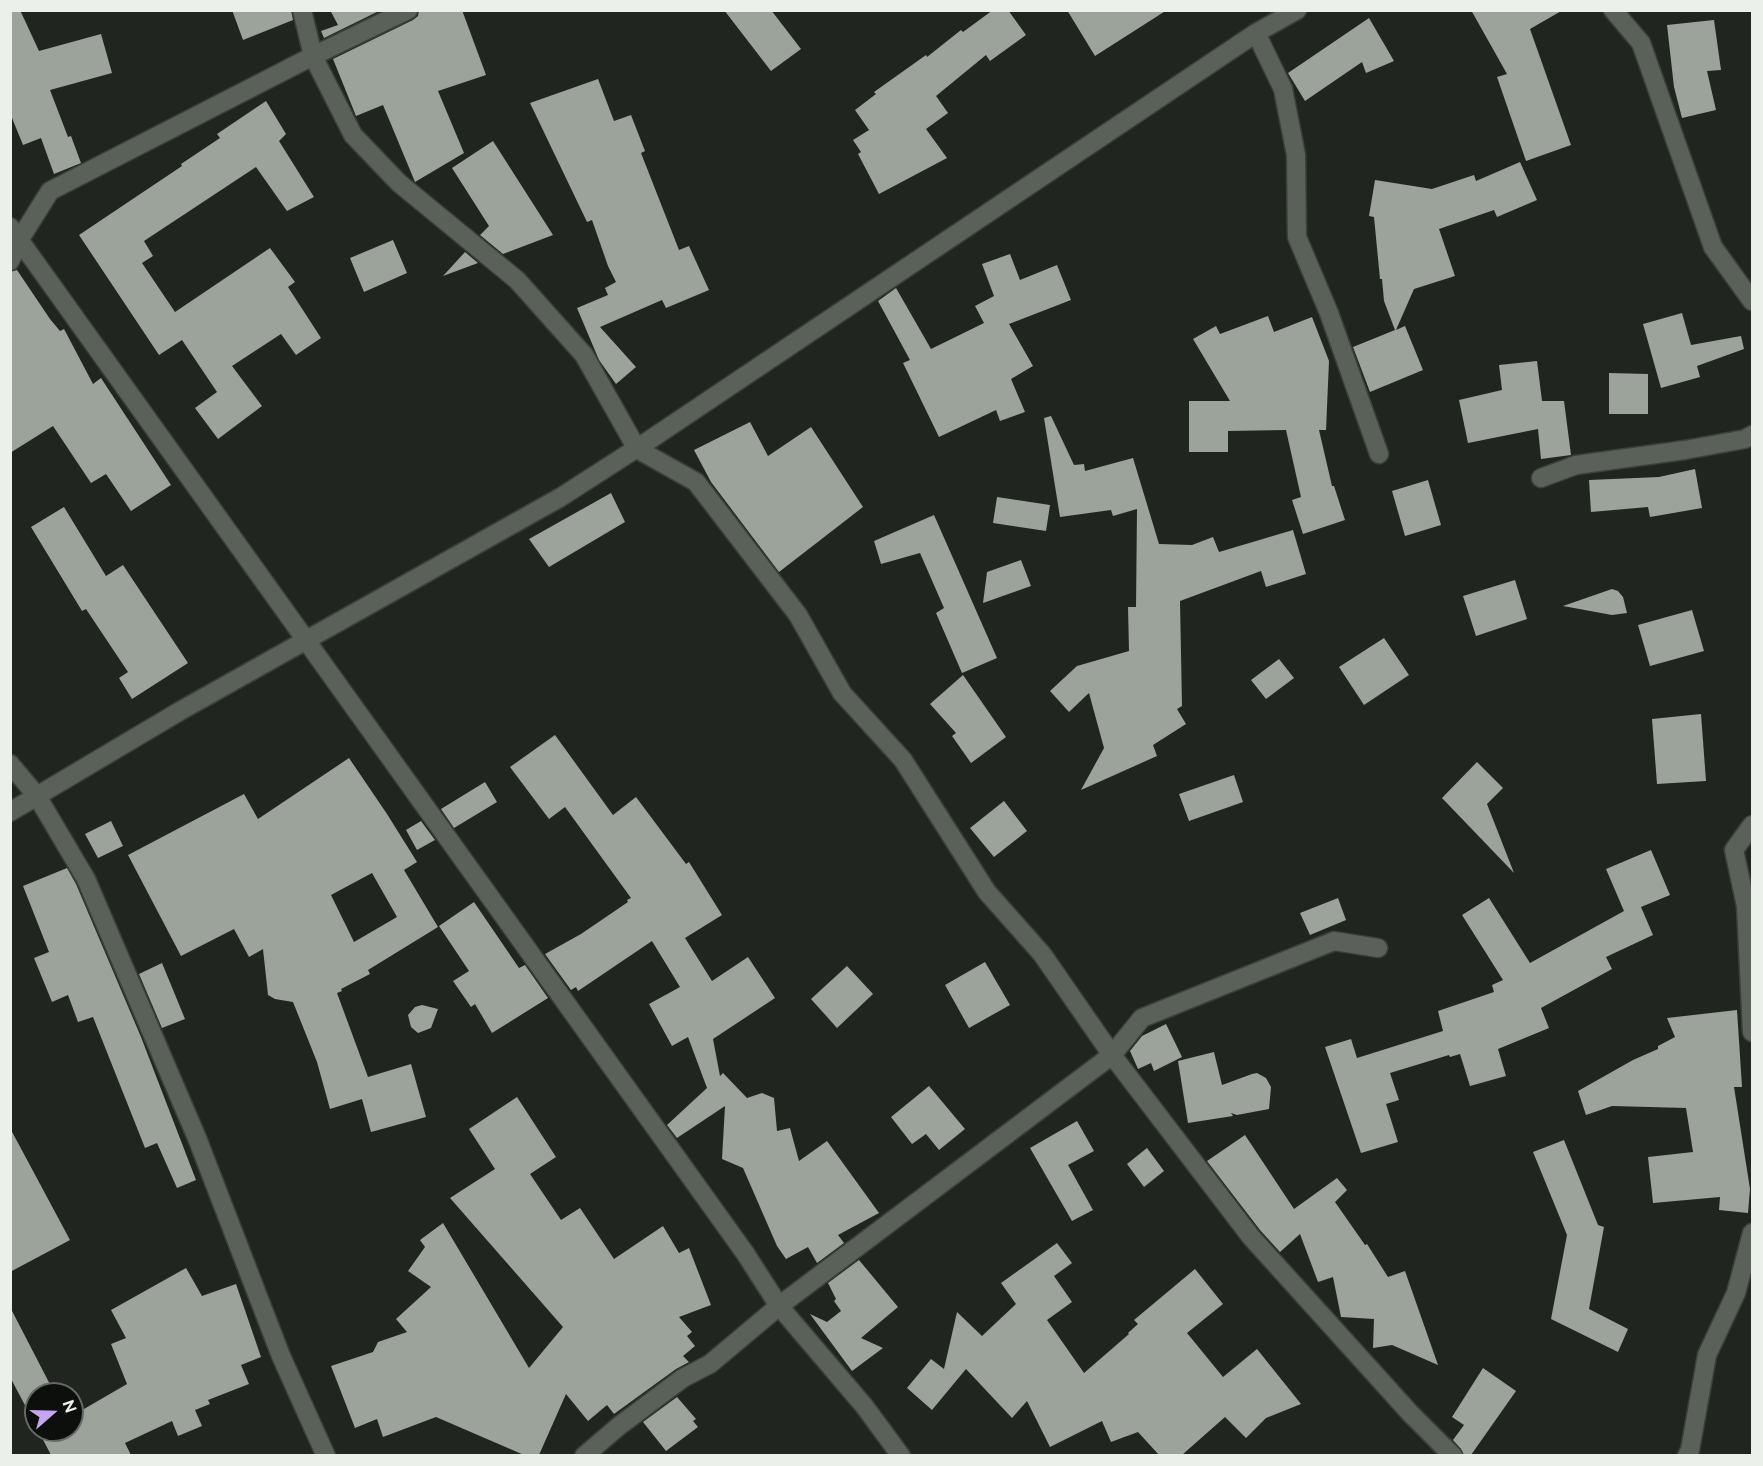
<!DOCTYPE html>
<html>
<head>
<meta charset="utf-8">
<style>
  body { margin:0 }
  #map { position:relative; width:1763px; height:1466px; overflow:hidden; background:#20261f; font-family:Raleway,sans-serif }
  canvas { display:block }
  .frame { position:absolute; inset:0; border:12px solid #ebf0eb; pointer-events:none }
  .north { position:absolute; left:24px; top:1382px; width:60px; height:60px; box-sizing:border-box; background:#0c0f0b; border:2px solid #656965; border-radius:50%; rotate:70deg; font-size:16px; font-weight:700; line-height:24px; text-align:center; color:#ebf0eb }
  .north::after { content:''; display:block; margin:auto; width:21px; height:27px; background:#c8a6ef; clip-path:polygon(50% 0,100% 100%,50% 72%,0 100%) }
</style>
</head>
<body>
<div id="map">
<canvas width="1763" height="1466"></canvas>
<div class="frame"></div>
<div class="north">N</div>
</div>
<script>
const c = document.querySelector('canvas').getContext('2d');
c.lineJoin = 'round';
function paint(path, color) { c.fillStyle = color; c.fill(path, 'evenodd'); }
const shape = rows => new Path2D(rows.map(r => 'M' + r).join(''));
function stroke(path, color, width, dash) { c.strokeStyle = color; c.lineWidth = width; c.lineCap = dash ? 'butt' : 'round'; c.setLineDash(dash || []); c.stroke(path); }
paint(shape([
  [10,10,20,10,39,51,101,34,112,73,50,90,68,137,71,136,81,163,54,174,41,138,23,145,10,113],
  [232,10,291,10,293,20,243,40],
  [330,10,381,10,324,38,321,31,338,25],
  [419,10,462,10,486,75,438,91,464,153,415,182,383,105,356,116,333,59,413,20,418,16],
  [724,10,771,10,801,49,771,71],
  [993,10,1008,10,1026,35,990,61,986,55,936,96,948,113,926,129,947,158,879,194,858,154,861,152,853,140,869,130,855,110,876,94,874,92,926,55,927,57,961,30,963,32],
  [1067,10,1167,10,1095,56],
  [1471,10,1563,10,1530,29,1571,145,1526,161,1497,77,1507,74],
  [1369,18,1394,61,1366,73,1362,62,1305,101,1288,73],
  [1714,20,1721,70,1707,71,1716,110,1682,118,1674,87,1667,25],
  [598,79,614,121,631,115,645,151,641,153,679,250,689,246,709,290,666,308,662,300,600,327,636,367,616,384,599,360,577,308,608,295,605,288,616,282,608,266,592,220,587,222,530,103],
  [266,101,286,134,279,141,314,197,287,211,256,167,144,241,153,256,142,263,175,312,270,248,295,282,288,287,321,338,296,355,281,334,232,366,262,406,218,439,195,408,217,392,182,340,159,355,79,235,182,166,181,164,220,138,217,134],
  [493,141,553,235,503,254,480,235,489,226,452,168],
  [1520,162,1537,200,1497,217,1494,210,1439,229,1455,276,1414,289,1396,330,1405,326,1423,370,1370,392,1353,347,1395,330,1384,301,1382,279,1380,279,1374,217,1369,216,1375,180,1432,189,1474,175,1476,181],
  [393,240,407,273,364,292,350,258],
  [465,252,478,263,443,276],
  [1010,254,1020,280,1057,265,1071,300,1009,324,1033,366,1011,379,1025,412,1000,421,996,410,939,437,903,363,910,360,878,301,896,288,931,349,984,323,975,306,994,296,982,264],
  [17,270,50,319,60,331,64,329,93,384,101,378,171,485,131,511,106,474,91,483,53,426,10,453,10,272],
  [1682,313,1691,345,1741,336,1744,349,1697,366,1700,377,1661,388,1643,324],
  [1268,316,1274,332,1312,317,1329,361,1326,430,1319,430,1332,486,1334,486,1345,520,1303,534,1292,500,1301,497,1286,430,1228,431,1228,452,1189,452,1189,401,1230,401,1193,339,1216,326,1220,334],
  [1537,361,1542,401,1564,401,1571,455,1541,459,1538,429,1468,443,1459,400,1502,390,1499,365],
  [1609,373,1648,374,1648,414,1609,414],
  [1051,416,1074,465,1084,464,1085,471,1133,458,1159,544,1192,545,1213,537,1219,552,1293,530,1306,574,1266,587,1261,571,1180,601,1182,706,1177,709,1186,724,1153,745,1157,756,1081,790,1104,748,1089,693,1069,712,1050,691,1077,666,1129,651,1128,607,1136,607,1137,509,1113,516,1111,510,1060,517,1044,418],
  [750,422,768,456,811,427,863,507,779,572,711,482,694,450],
  [1695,469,1702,508,1650,517,1648,507,1591,512,1589,480,1659,477],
  [1428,480,1441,525,1405,536,1392,491],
  [611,493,625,522,549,567,529,539],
  [997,497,1050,505,1046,531,993,523],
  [64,507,106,576,123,565,188,663,132,699,119,678,128,672,86,609,82,611,31,527],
  [934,515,997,658,962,673,936,613,944,608,920,553,881,564,874,541],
  [1021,560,1031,586,983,603,987,572],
  [1515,580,1527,619,1476,636,1463,596],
  [1612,589,1618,591,1623,597,1627,613,1612,615,1563,606],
  [1692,610,1704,651,1650,666,1638,625],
  [1384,638,1409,675,1364,705,1339,667],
  [1279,659,1294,678,1266,699,1251,680],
  [963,675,1006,737,971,763,952,736,956,733,930,704],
  [1701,714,1706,781,1657,784,1652,719],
  [555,735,613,815,636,797,686,864,689,862,722,915,685,938,712,981,748,957,775,998,713,1039,720,1076,723,1073,747,1098,762,1093,774,1098,777,1131,790,1128,799,1161,827,1141,879,1213,838,1235,844,1243,817,1263,808,1247,786,1259,777,1246,743,1168,722,1159,725,1106,677,1138,667,1125,707,1088,688,1037,672,1046,649,1004,680,987,652,941,578,991,576,987,571,990,545,954,581,934,628,902,627,900,631,898,565,807,549,819,510,767],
  [349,758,387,814,417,862,404,870,438,927,368,970,370,974,341,989,342,991,337,993,368,1077,411,1064,426,1117,371,1132,362,1099,330,1109,317,1062,293,1002,275,999,268,995,263,949,249,957,234,929,181,956,128,855,244,794,258,819],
  [372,873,397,917,354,942,331,895],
  [1477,762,1503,788,1487,804,1514,873,1442,798],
  [1234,775,1243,802,1189,821,1179,794],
  [485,782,497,802,454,828,441,809],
  [1004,801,1027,831,994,857,970,828],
  [111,821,123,846,98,858,85,834],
  [421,821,435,840,417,850,406,830],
  [1651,850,1670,895,1641,907,1653,935,1606,957,1612,969,1541,1008,1549,1028,1498,1049,1506,1076,1470,1086,1460,1054,1450,1057,1449,1055,1390,1073,1399,1100,1386,1104,1398,1142,1361,1153,1325,1047,1351,1039,1357,1058,1443,1031,1438,1011,1494,992,1492,985,1503,980,1462,915,1489,898,1530,963,1624,911,1606,869],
  [67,868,76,884,141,1037,196,1180,177,1188,157,1143,145,1148,93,1017,78,1022,68,995,52,1002,34,958,49,952,23,886],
  [1338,898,1346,920,1310,935,1300,913],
  [474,902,519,968,525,965,548,998,492,1033,475,1004,471,1007,453,981,469,971,439,926],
  [985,962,1010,1005,969,1028,945,985],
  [162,963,185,1019,162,1028,139,974],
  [847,966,873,994,837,1028,811,999],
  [422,1005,438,1009,431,1028,418,1033,411,1027,408,1015,415,1007],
  [1737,1010,1742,1087,1734,1087,1750,1189,1748,1213,1719,1210,1720,1197,1653,1203,1648,1157,1693,1152,1686,1108,1612,1106,1586,1115,1578,1091,1633,1060,1658,1049,1658,1046,1675,1037,1667,1018],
  [1166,1024,1182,1057,1154,1071,1151,1063,1138,1069,1130,1051,1142,1036],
  [1214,1052,1222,1085,1252,1074,1257,1073,1266,1078,1271,1087,1269,1109,1237,1115,1231,1113,1233,1116,1188,1123,1178,1061],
  [929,1086,965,1129,939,1150,926,1134,912,1144,891,1117],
  [517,1097,556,1157,530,1174,561,1220,580,1208,614,1259,663,1226,679,1253,689,1248,711,1305,679,1317,692,1332,687,1336,695,1346,683,1356,689,1362,676,1369,614,1414,607,1405,588,1421,566,1394,539,1455,524,1455,436,1417,383,1437,377,1419,355,1428,331,1366,373,1352,378,1342,407,1332,396,1319,431,1287,408,1271,425,1247,420,1240,443,1223,529,1368,563,1327,450,1198,495,1169,469,1129],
  [1077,1121,1094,1151,1068,1165,1093,1210,1072,1221,1030,1148],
  [10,1128,70,1240,10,1272],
  [1245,1135,1294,1209,1337,1178,1347,1190,1335,1202,1365,1245,1367,1244,1388,1277,1405,1271,1438,1365,1392,1345,1373,1348,1374,1319,1341,1317,1333,1277,1318,1282,1300,1234,1280,1252,1260,1230,1207,1161],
  [1564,1140,1598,1225,1604,1227,1589,1309,1628,1329,1618,1352,1551,1319,1567,1235,1533,1152],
  [1147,1148,1164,1171,1144,1187,1127,1164],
  [1057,1243,1072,1263,1054,1276,1072,1302,1047,1320,1084,1373,1129,1334,1128,1333,1138,1324,1134,1320,1195,1269,1223,1304,1187,1333,1223,1377,1257,1349,1301,1404,1266,1418,1246,1438,1225,1417,1182,1455,1159,1455,1138,1432,1111,1442,1102,1421,1050,1447,1027,1401,1012,1418,966,1369,932,1410,907,1388,931,1359,944,1369,957,1312,982,1336,1016,1304,1001,1283],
  [859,1260,898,1307,861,1338,883,1348,852,1371,810,1314,827,1322,841,1311,834,1301,836,1299,828,1283],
  [186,1268,202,1296,236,1284,261,1357,241,1365,249,1384,208,1400,210,1404,195,1410,202,1426,178,1436,172,1421,125,1443,131,1455,51,1455,38,1430,72,1430,72,1416,127,1384,111,1344,126,1338,111,1310],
  [10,1307,55,1394,36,1394,36,1426,10,1377],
  [1483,1368,1516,1391,1471,1455,1464,1455,1461,1449,1453,1440,1464,1425,1452,1417],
  [677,1397,696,1419,693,1421,698,1427,666,1451,643,1422]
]), '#9ba39a');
const minor = shape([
  [302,10,313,56,353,135,399,183,517,280,584,355,637,449,696,482,798,615,842,693,903,760,987,892,1042,954,1112,1055,1251,1237,1410,1413,1453,1456],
  [1613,10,1641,43,1713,247,1752,301],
  [1256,33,1283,89,1296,155,1297,237,1329,313,1379,454],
  [10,227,745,1253,779,1306,865,1407,901,1456],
  [10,261,20,239,50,191,313,56,408,10],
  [1541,478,1576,465,1685,450,1745,439,1752,435],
  [10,764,37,796,86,879,197,1138,281,1356,326,1456],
  [10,812,180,711,561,497,648,441,1256,33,1297,10],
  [1752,825,1734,850,1746,906,1752,1032],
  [584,1456,619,1426,683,1378,710,1364,779,1306,1112,1055,1142,1018,1334,941,1378,948],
  [1687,1456,1690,1450,1707,1355,1736,1293,1752,1233]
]);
stroke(minor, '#3c403b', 21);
stroke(minor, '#5a6159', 18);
</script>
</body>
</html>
